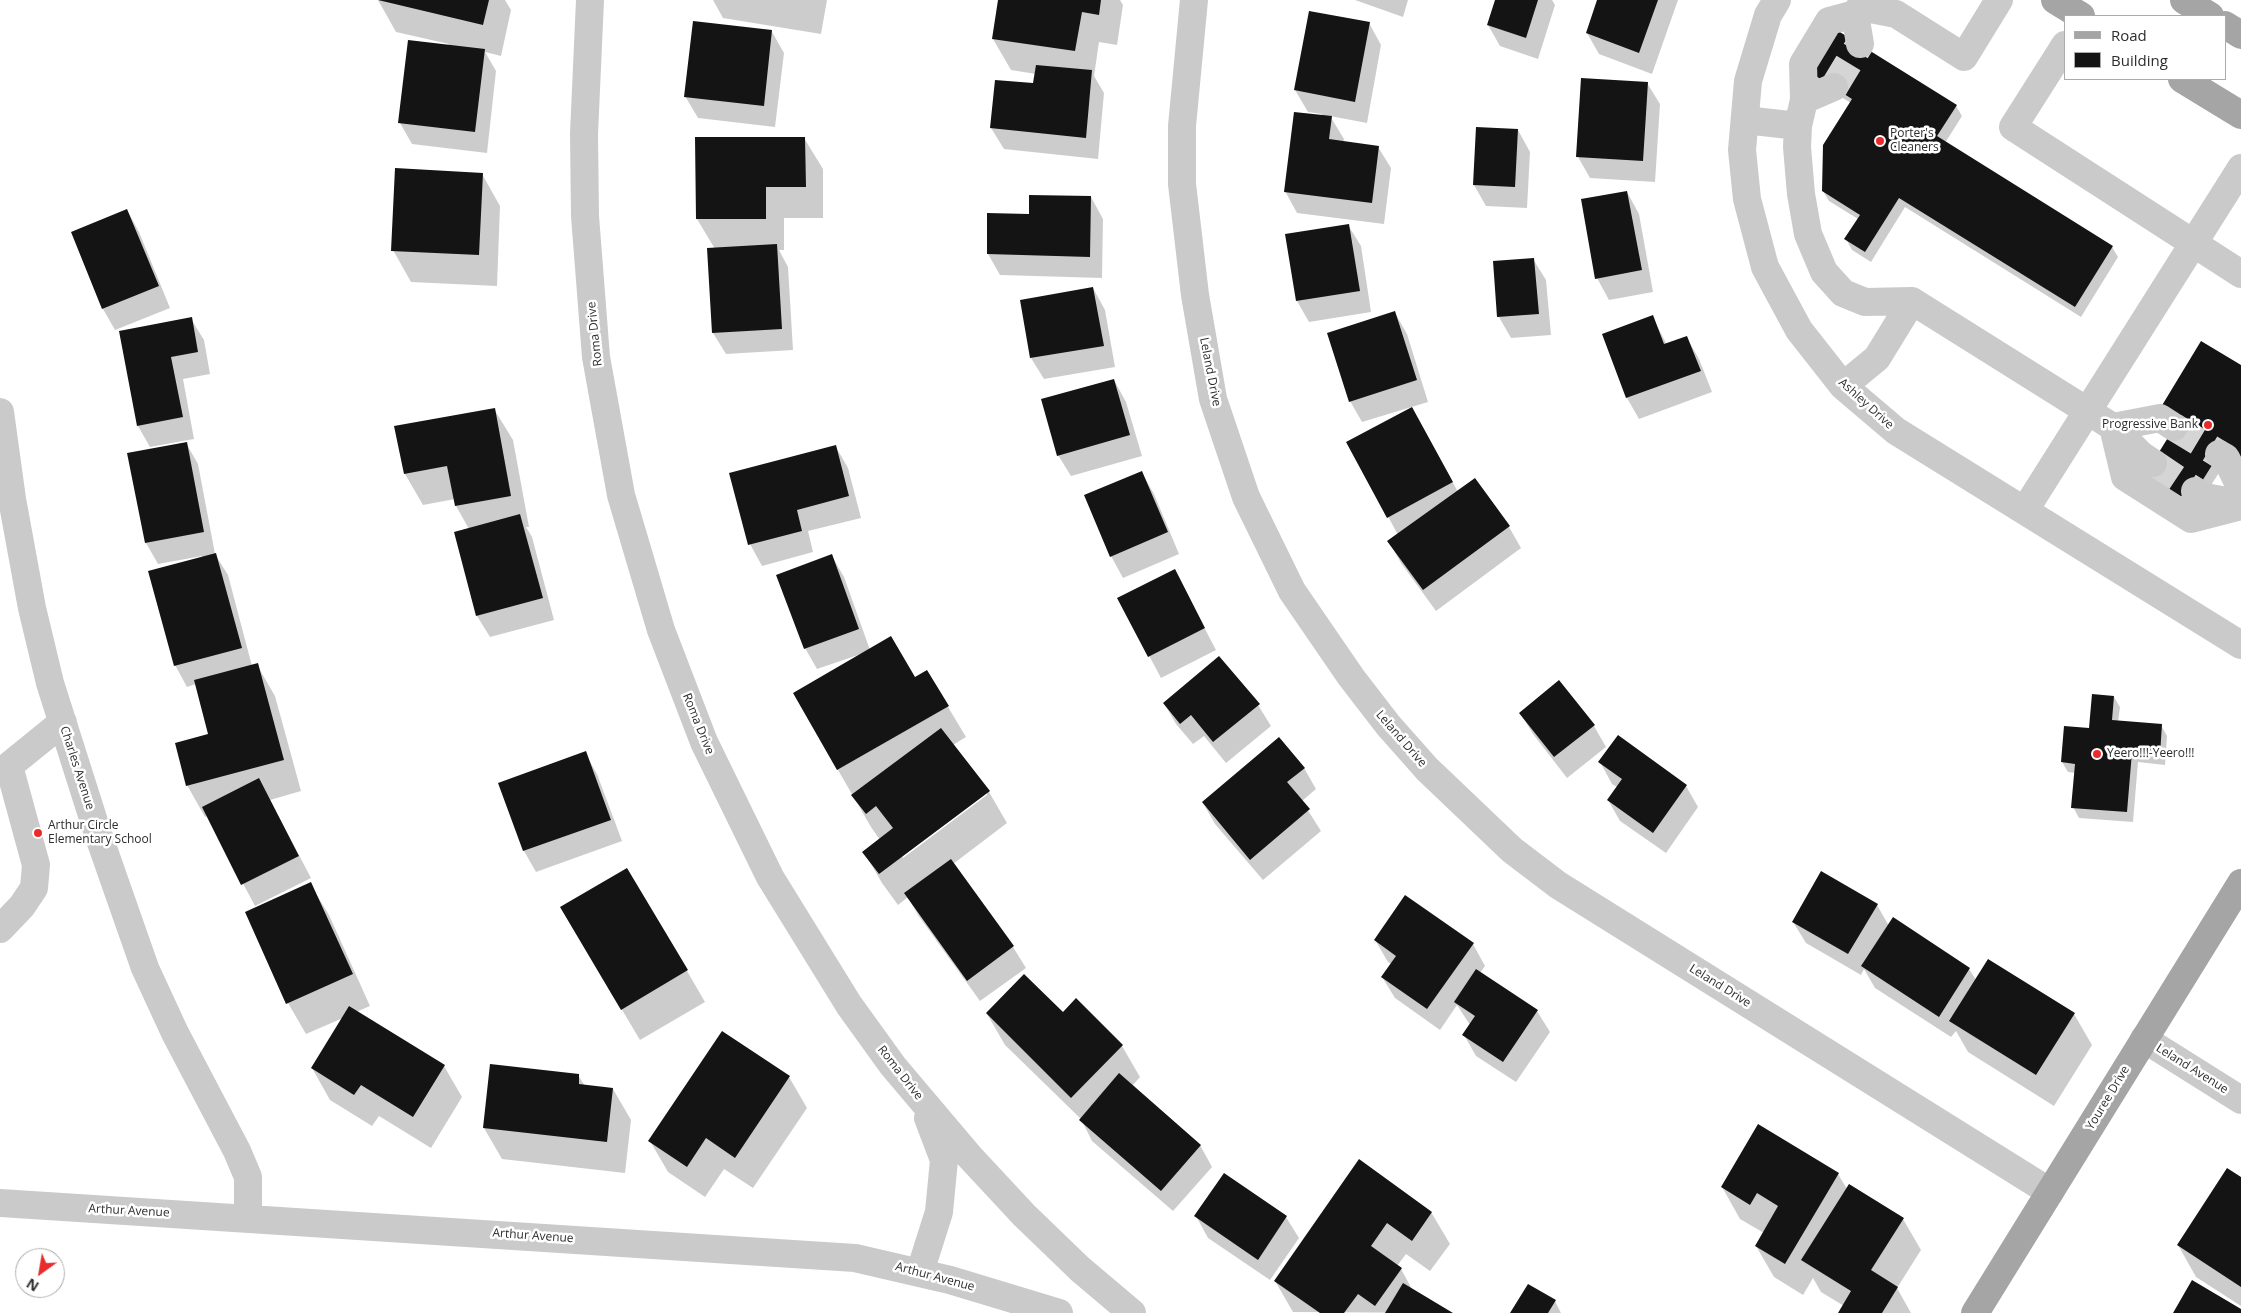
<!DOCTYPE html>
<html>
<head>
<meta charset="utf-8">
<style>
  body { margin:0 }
  #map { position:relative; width:2241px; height:1313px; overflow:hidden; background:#fff; font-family:"Open Sans",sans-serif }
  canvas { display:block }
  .legend { position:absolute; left:2064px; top:15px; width:162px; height:65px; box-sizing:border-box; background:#fff; border:1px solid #ababab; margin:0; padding:6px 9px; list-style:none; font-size:15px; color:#2d2d2d }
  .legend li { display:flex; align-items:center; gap:10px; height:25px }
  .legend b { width:25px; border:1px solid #ababab }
  .north { position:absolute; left:15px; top:1248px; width:50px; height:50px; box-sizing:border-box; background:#fff; border:1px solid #ababab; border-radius:50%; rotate:212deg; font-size:14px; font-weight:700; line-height:20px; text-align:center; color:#2d2d2d }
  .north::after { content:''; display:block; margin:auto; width:18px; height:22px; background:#e92c2b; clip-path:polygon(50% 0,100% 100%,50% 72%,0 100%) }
</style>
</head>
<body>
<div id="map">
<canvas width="2241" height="1313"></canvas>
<ul class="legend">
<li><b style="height:6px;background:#a5a5a5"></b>Road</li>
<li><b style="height:14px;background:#141414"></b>Building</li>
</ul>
<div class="north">N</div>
</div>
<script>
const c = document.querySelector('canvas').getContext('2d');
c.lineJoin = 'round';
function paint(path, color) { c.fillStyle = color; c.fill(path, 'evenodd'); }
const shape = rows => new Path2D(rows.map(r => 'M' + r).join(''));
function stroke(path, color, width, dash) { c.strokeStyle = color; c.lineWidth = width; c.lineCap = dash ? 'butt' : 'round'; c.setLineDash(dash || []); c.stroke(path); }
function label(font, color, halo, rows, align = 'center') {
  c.font = font + ' "Open Sans",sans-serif'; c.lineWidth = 5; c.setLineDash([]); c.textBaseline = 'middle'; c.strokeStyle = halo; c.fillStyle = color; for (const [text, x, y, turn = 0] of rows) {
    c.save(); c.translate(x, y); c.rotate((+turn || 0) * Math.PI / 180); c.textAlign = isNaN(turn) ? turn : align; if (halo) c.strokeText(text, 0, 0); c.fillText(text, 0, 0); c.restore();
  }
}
paint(shape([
  [378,0,505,0,511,10,501,56,485,52,496,71,487,153,412,144,400,123,449,44,396,32],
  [713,0,827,0,821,34,723,18],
  [999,0,1120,0,1123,5,1117,45,1099,42,1094,76,1104,93,1098,159,1004,149,991,128,1034,85,1036,74,1011,70,993,39],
  [1355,0,1408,0,1403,17],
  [1496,0,1552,0,1555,5,1538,59,1500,46,1488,25],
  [1599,0,1678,0,1652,74,1599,54,1587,33],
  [1369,23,1381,45,1367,123,1330,116,1344,139,1343,143,1378,147,1391,168,1384,224,1297,213,1285,191,1322,114,1308,112,1295,90],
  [772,32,784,53,775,127,698,118,685,96],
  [1810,71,1956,106,1962,116,1945,143,2112,247,2118,257,2081,317,1905,207,1871,262,1852,250,1846,239,1858,219,1829,201,1823,191,1851,103,1816,82],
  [1647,83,1660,104,1655,182,1590,178,1578,157],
  [1518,130,1530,152,1527,208,1486,206,1474,185],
  [804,138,823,169,823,218,784,218,784,250,779,250,788,267,793,350,726,354,713,333,708,249,715,249,697,219],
  [482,174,500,206,497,286,411,282,393,250],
  [1627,192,1639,214,1653,292,1609,300,1597,278],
  [1091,197,1103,219,1102,278,1000,275,988,254,1030,215],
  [127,210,139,232,170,308,115,330,103,309],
  [1348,225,1361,246,1371,312,1309,322,1297,301,1287,235],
  [1533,259,1546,280,1551,335,1511,338,1499,317,1494,262],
  [1093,288,1105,310,1115,367,1044,379,1031,358,1021,301],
  [1395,313,1407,334,1428,402,1362,422,1350,401],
  [1652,316,1667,345,1687,338,1699,359,1712,392,1639,419,1627,398,1604,334],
  [191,319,204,340,210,374,183,379,194,439,150,447,138,426,120,332],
  [2241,367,2225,463,2190,519,2148,493],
  [1114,380,1126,402,1142,456,1071,476,1058,455],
  [494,409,513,440,529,527,526,527,532,537,554,620,490,637,477,616,455,533,469,529,456,506,455,499,423,505,405,474,396,427],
  [1424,430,1458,492,1475,480,1509,527,1521,548,1436,611,1401,563,1389,542,1398,535,1348,442],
  [186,443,198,464,215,554,228,575,252,666,257,665,275,696,301,791,270,800,311,878,255,906,207,816,205,817,187,785,210,735,196,684,187,687,175,665,202,556,158,564,146,543],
  [836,447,848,468,861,518,808,531,813,552,762,566,750,544],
  [1142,473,1154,494,1179,554,1123,578,1111,556],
  [832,556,844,577,870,650,915,679,927,672,966,737,953,745,989,792,1007,823,953,864,1013,947,1026,968,980,1001,918,915,908,897,898,905,882,883,864,852,880,840,871,827,794,694,861,654,817,669,805,648],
  [987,792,987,795,903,858,902,856],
  [1174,570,1216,650,1161,678,1119,599],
  [2114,697,2120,707,2118,722,2161,725,2167,736,2165,765,2138,762,2133,822,2079,818,2073,807,2075,773,2068,772,2062,762,2090,730],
  [1164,703,1258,705,1271,726,1226,763,1204,736,1193,744,1176,724],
  [1520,713,1594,726,1606,747,1567,778,1533,734],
  [585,753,597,774,622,841,536,872,524,851,500,783],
  [1600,762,1686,786,1698,807,1666,853,1620,821,1608,800,1617,787,1612,784],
  [1304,768,1316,789,1302,801,1321,831,1263,880,1215,824,1203,803],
  [310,884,329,915,370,1006,356,1012,444,1066,462,1097,431,1148,379,1116,372,1126,330,1100,312,1068,343,1018,306,1034,288,1003],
  [1877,905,1889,926,1969,969,1976,980,2074,1014,2092,1045,2054,1106,1968,1052,1956,1031,1951,1037,1875,988,1864,969,1861,975,1806,943,1793,922],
  [580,939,687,971,705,1002,640,1040],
  [1375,940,1473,944,1485,966,1480,973,1537,1011,1550,1032,1516,1082,1476,1056,1464,1035,1470,1025,1457,1005,1440,1030,1395,998,1382,977,1391,964,1388,962],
  [1076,1000,1122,1046,1140,1077,1132,1086,1200,1145,1212,1167,1173,1211,1092,1141,1081,1119,1005,1045,987,1014,1063,1014],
  [578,1075,585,1086,613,1089,631,1120,625,1173,502,1159,484,1128],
  [789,1077,807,1108,753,1188,724,1169,705,1197,668,1172,650,1141],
  [1359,1161,1431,1212,1450,1244,1430,1271,1406,1254,1397,1266,1401,1269,1413,1291,1450,1313,1293,1312,1275,1281],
  [1224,1174,1286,1217,1299,1238,1270,1280,1208,1238,1196,1216],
  [1838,1174,1847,1189,1903,1219,1921,1250,1897,1288,1911,1313,1839,1313,1844,1306,1821,1292,1813,1278,1803,1295,1774,1277,1756,1246,1764,1233,1740,1219,1722,1187],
  [2241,1178,2241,1306,2196,1277,2178,1245],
  [1555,1301,1561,1313,1512,1313]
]), '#0003');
paint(shape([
  [378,0,489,0,483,25],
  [998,0,1101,0,1099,15,1082,12,1075,51,992,39],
  [1495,0,1538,0,1526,38,1487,25],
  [1597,0,1658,0,1639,53,1586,33],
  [1309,11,1370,22,1355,102,1294,90],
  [693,21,772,30,764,106,684,97],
  [1835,29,1957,105,1937,136,2113,246,2075,307,1899,198,1865,252,1844,239,1860,215,1822,191,1823,145,1852,99,1808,71],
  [408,40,485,49,475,132,398,123],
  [1036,65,1092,70,1086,138,990,128,995,80,1033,83],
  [1581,78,1648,82,1643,161,1576,157],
  [1294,112,1332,116,1329,139,1379,146,1372,203,1284,192],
  [1476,127,1518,129,1515,187,1473,185],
  [695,137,805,137,806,187,766,187,766,219,696,219],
  [395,168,483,173,479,255,391,251],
  [1627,191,1642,270,1595,279,1581,199],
  [1029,195,1091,196,1090,257,987,254,987,213,1029,214],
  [127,209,159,286,102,309,71,232],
  [1349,224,1360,291,1296,301,1285,234],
  [777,244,782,329,712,333,707,248],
  [1534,258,1539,314,1497,317,1493,261],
  [1093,287,1104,346,1030,358,1020,300],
  [1395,311,1417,380,1349,402,1327,333],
  [1653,315,1664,344,1687,336,1701,371,1626,398,1602,334],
  [192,317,198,352,171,357,183,417,137,426,119,331],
  [2201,341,2241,365,2241,468,2219,454,2184,510,2140,483,2177,423,2158,412],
  [1114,379,1130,435,1057,456,1041,399],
  [1412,407,1453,482,1387,518,1346,442],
  [495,408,511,496,455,506,447,466,404,474,394,426],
  [187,442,204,532,145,543,127,453],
  [836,445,849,496,797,510,802,531,748,545,729,473],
  [1142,471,1168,532,1110,557,1084,495],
  [1475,478,1510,526,1423,590,1387,541],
  [520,514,543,598,476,616,454,532],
  [216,553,242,648,174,666,148,571],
  [832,554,859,629,804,649,776,575],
  [1175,569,1205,628,1148,657,1117,598],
  [891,636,915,677,927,670,949,706,837,770,793,693],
  [1219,656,1260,704,1213,742,1191,715,1180,724,1163,703],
  [258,663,284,760,186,786,175,743,208,734,194,680],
  [1559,680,1595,725,1554,757,1519,713],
  [2092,694,2114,696,2112,720,2162,724,2160,755,2132,752,2127,812,2071,808,2075,764,2061,762,2064,726,2089,728],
  [941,728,990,791,879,874,862,852,893,828,876,806,866,814,851,795],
  [1618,735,1687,785,1653,833,1607,800,1622,779,1598,762],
  [1279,737,1305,768,1287,782,1310,809,1250,860,1202,802],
  [586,751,611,820,523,851,498,783],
  [259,778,299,856,241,885,202,807],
  [951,859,1014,946,967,981,904,893],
  [627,868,688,970,621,1010,560,907],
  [1821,871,1878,904,1848,954,1792,922],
  [311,882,353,974,286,1004,245,912],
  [1405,895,1474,943,1427,1009,1381,977,1396,956,1374,940],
  [1893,917,1970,968,1939,1017,1861,966],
  [1988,959,2075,1013,2036,1075,1949,1021],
  [1476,969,1538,1010,1503,1062,1462,1035,1475,1016,1454,1002],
  [1024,974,1063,1012,1076,998,1123,1045,1071,1098,986,1013],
  [349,1006,445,1065,413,1117,361,1085,354,1095,311,1068],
  [722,1031,790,1076,735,1158,706,1138,687,1167,648,1141],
  [490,1064,579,1074,579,1084,613,1088,607,1142,483,1128],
  [1119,1073,1201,1145,1161,1191,1079,1120],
  [1758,1124,1839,1173,1785,1264,1755,1246,1778,1206,1757,1193,1750,1205,1721,1187],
  [1359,1159,1432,1212,1412,1241,1387,1223,1371,1246,1402,1268,1375,1306,1358,1294,1344,1313,1320,1313,1274,1281],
  [2227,1168,2241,1177,2241,1287,2177,1245],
  [1224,1173,1287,1216,1258,1260,1194,1216],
  [1849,1184,1904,1218,1871,1270,1898,1287,1882,1313,1838,1313,1851,1291,1801,1260],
  [2192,1280,2241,1309,2241,1313,2173,1313],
  [1403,1283,1453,1313,1385,1313],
  [1528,1284,1556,1300,1548,1313,1510,1313]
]), '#141414');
stroke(shape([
  [1834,87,1860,44],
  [2174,427,2219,454],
  [2153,463,2195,491]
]), '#d5d5d5', 28, [28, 14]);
stroke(shape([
  [590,0,584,134,585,216,596,357,621,495,661,630,704,742,770,877,849,1005,893,1066,970,1157,1024,1215,1080,1269,1132,1313],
  [1194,0,1182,126,1182,184,1195,295,1213,399,1246,497,1292,591,1351,677,1388,725,1427,769,1512,850,1558,885,2050,1192],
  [1777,0,1768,15,1748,81,1742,150,1747,199,1765,267,1799,330,1843,386,1896,431,2241,645],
  [1999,0,1964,57,1896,14,1860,7,1855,14,1829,21,1803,64,1804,100,1798,126,1797,147,1801,194,1808,234,1824,272,1843,293,1865,302,1912,301,2113,427,2141,455,2153,463],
  [1855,14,1860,44],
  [2065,45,2013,127,2241,274],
  [1804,100,1834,87],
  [1745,120,1798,126],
  [1843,386,1877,358,1912,301],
  [0,412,12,499,32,608,50,683,97,831,145,968,175,1033,237,1151,248,1177,248,1218],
  [2113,427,2125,477,2191,519,2241,506],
  [2113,427,2160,418,2174,427],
  [2219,454,2226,458,2241,489],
  [2195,491,2205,497,2239,503],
  [2025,510,2241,168],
  [0,773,63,722],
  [0,929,22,906,34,888,36,865,9,766],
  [2144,1039,2241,1100],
  [0,1203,855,1258,950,1280,1059,1313],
  [920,1272,939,1212,944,1160,928,1118]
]), '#cacaca', 28);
stroke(shape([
  [2055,0,2081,16],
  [2184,0,2210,16],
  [2225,25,2241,35],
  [2182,79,2241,115],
  [1975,1313,2241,883]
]), '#a5a5a5', 28);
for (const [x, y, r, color] of [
  [1880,141,5,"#e92c2b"],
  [2208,425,5,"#e92c2b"],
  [2097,754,5,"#e92c2b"],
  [38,833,5,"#e92c2b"]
]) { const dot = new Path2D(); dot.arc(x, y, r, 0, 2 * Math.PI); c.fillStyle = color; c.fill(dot); stroke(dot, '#fff', 2); }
label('12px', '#2d2d2d', '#fff', [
  ["Porter's",1890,134],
  ["Cleaners",1890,148],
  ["Progressive Bank",2198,425,"right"],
  ["Yeero!!!-Yeero!!!",2107,754],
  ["Arthur Circle",48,826],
  ["Elementary School",48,840]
], 'left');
label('12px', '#2d2d2d', '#fff', [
  ["Roma Drive",595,334,-96],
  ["Leland Drive",1210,372,79],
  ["Ashley Drive",1866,404,42],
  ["Roma Drive",698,724,68],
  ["Leland Drive",1401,739,49],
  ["Charles Avenue",77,768,72],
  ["Leland Drive",1720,986,32],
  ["Leland Avenue",2192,1069,32],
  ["Roma Drive",900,1073,52],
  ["Youree Drive",2108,1098,-59],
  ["Arthur Avenue",129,1211,3],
  ["Arthur Avenue",533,1236,4],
  ["Arthur Avenue",935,1277,15]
]);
</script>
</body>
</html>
